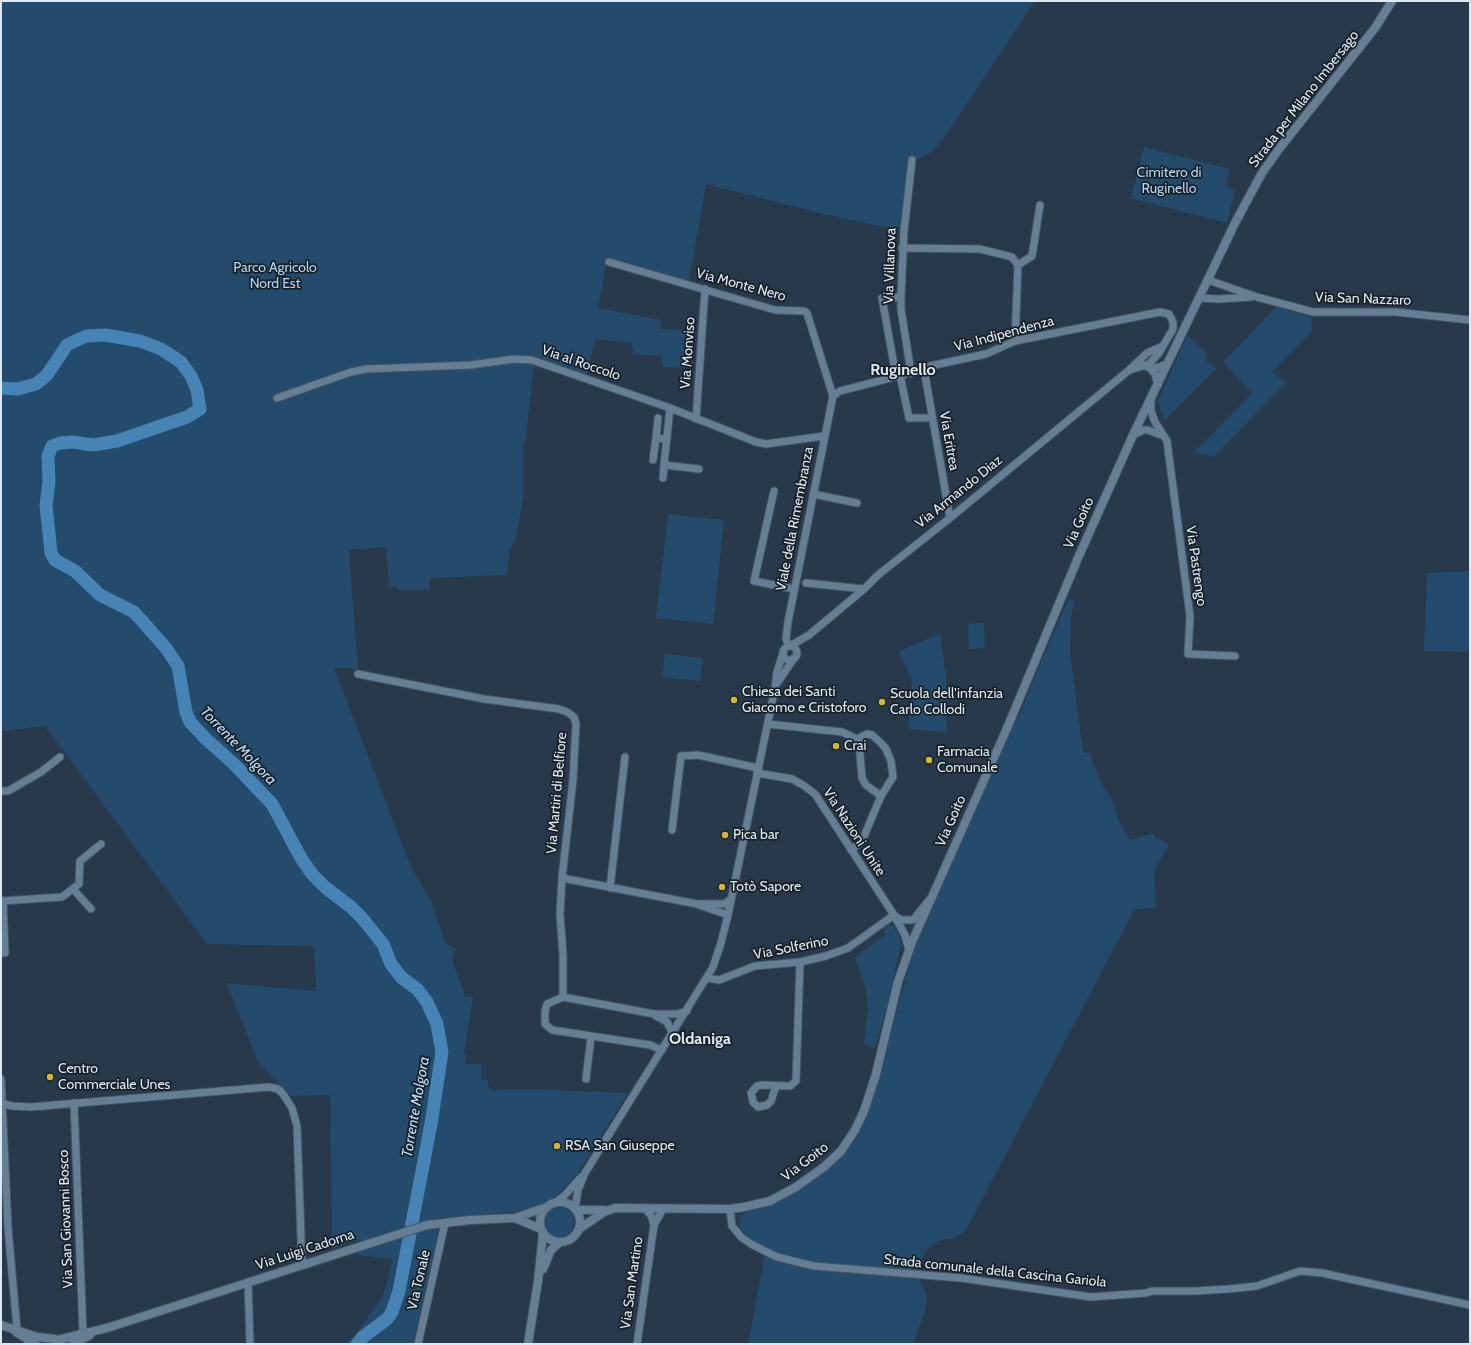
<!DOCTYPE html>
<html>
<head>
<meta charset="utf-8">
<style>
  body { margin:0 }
  #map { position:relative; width:1471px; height:1345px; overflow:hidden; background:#27394a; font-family:Cabin,sans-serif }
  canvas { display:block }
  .frame { position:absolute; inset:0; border:2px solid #dee9f4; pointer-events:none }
</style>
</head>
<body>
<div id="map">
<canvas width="1471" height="1345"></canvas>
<div class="frame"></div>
</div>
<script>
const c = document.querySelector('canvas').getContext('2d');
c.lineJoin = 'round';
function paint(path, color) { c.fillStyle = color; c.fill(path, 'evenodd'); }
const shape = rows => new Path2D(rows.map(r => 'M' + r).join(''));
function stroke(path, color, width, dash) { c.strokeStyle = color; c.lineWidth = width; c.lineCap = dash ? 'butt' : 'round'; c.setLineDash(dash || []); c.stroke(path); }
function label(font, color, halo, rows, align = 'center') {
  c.font = font + ' Cabin,sans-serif'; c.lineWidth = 3.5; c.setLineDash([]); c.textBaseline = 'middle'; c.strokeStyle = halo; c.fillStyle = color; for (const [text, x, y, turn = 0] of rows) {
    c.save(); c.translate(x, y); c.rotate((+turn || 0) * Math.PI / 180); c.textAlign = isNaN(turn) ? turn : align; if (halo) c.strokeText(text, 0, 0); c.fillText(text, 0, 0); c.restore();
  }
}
paint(shape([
  [1,1,1035,1,948,132,933,151,918,159,907,159,902,228,874,225,824,214,706,184,689,282,607,260,598,308,661,320,660,329,696,331,693,335,692,365,693,368,663,367,662,356,633,354,632,343,595,339,587,376,555,364,539,359,536,360,533,369,526,438,523,446,523,500,515,542,512,543,506,575,430,578,430,590,398,590,397,587,389,587,386,547,349,550,358,669,334,668,411,867,430,899,446,944,456,948,452,959,465,996,473,997,464,1053,466,1054,465,1064,481,1064,481,1080,488,1080,488,1086,491,1090,529,1089,628,1093,578,1173,558,1194,545,1203,526,1211,439,1218,437,1239,413,1344,346,1344,355,1335,383,1296,393,1259,357,1255,359,1240,332,1249,330,1095,291,1096,259,1063,226,983,316,991,314,946,207,944,45,726,1,731],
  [1144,147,1230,169,1226,187,1235,190,1227,223,1131,198],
  [1276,307,1311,317,1312,331,1272,372,1286,382,1214,457,1194,452,1252,393,1223,362],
  [1187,336,1208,354,1205,360,1216,369,1164,421,1158,401],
  [668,514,724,520,713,624,656,618],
  [1470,571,1470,652,1424,651,1427,573],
  [1069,598,1075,601,1071,617,1070,652,1083,753,1089,752,1103,787,1111,797,1119,822,1130,840,1154,833,1154,837,1169,844,1154,871,1156,907,1134,910,965,1232,954,1238,938,1241,926,1251,921,1261,920,1282,927,1296,926,1309,913,1344,748,1344,766,1249,750,1239,740,1228,739,1218,746,1212,768,1206,783,1200,823,1174,854,1142,865,1121,877,1085,908,970,916,946,1012,727,1022,710,1036,674],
  [984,623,985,648,969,649,968,624],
  [940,634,946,676,947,732,908,729,912,681,899,651],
  [665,654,703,658,700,681,662,677],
  [890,925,894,927,899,934,901,944,888,1003,875,1048,864,1044,868,1009,866,989,855,957,885,935,883,928],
  '544 1222a15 15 0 1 1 30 0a15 15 0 1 1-30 0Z'
]), '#244b6b');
stroke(shape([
  [1,388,18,389,36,384,47,375,67,345,86,336,105,335,140,341,161,349,181,362,191,376,197,390,200,409,187,417,117,441,93,445,73,442,60,443,52,446,48,456,49,482,46,505,51,553,55,560,75,571,100,595,134,612,166,648,178,666,186,712,190,722,206,739,234,764,272,804,301,858,312,874,326,888,351,907,362,918,383,944,391,964,401,977,418,990,427,1002,437,1024,442,1052,431,1124,399,1291,392,1312,387,1319,363,1337,357,1344]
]), '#4783b5', 13);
const minor = shape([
  [902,248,980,249,1012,257,1018,265,1015,341],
  [609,262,775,310,804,311,807,313,833,396],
  [1018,265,1032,256,1040,205],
  [1208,280,1257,297,1313,312,1396,312,1470,320],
  [1199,298,1219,299,1251,297],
  [1144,365,1150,368,1160,367,1168,363],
  [1150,368,1155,374,1158,385],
  [924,369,950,518],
  [911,373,901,309,901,297,904,231,912,160],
  [900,375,909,418,932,418],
  [896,376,882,298,901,297],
  [833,396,840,391,918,371,930,366,986,354,1015,341,1160,312,1169,314,1173,322,1173,329,1159,353,1149,364,1130,370],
  [277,398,351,372,366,369,471,365,514,359,532,360,670,408,756,442,766,444,824,436],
  [1151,399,1151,411,1155,422,1167,441,1190,616,1188,654,1235,656],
  [670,408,664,465,699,469],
  [658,418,656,438,667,439],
  [696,419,705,289],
  [1133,435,1143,430,1148,430,1161,435],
  [653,460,656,438],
  [663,478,664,465],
  [774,491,754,581,794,589],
  [813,494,857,503],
  [806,583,864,589],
  [789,646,786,639,788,622,833,396],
  [790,646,809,635,864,589,878,575,950,518,1128,371,1147,353,1163,346],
  '783 653a7 7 0 1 1 14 0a7 7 0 1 1-14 0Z',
  [358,674,484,699,559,709,567,712,574,717,576,724,573,780,562,878,560,914,563,955,563,997],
  [778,682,794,658],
  [768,724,842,732,859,740],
  [867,734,872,735,881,743,886,749,891,761,893,777,881,796,866,785,862,778,859,742,861,737,867,734],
  [757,773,792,779,803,785,815,794,894,915,905,935,909,950],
  [1,791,8,791,41,772,60,757],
  [672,830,681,756,698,755,758,768],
  [851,850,862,841,881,796],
  [562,878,697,904,724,904,731,899],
  [610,888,625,757],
  [73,889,91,909],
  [1,901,62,897,79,884,80,861,101,844],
  [699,905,728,915],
  [896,917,902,920,913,920,930,899],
  [1,953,5,953,3,901],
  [707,978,719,980,755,966,800,962,826,956,848,948,894,915],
  [656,1016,667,1022,673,1034],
  [662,1050,650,1045,552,1030,545,1024,545,1011,547,1004,563,997,654,1014,677,1014,687,1011],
  [1,1079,8,1228,17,1329],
  [586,1079,591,1037],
  [776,1086,771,1101,767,1105,758,1107,753,1102,751,1093,757,1086,762,1085,790,1086,796,1081,800,962],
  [1,1103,12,1106,31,1107,269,1087,278,1089,283,1094,292,1108,297,1126,302,1265],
  [74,1103,83,1333],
  [555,1203,565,1195,581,1177],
  [644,1208,651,1215,654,1225],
  [575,1209,578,1190,585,1173,713,967,721,943,728,915,775,688,777,672,784,650],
  [730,1209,732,1226,741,1237,751,1244,777,1257,814,1266,961,1278,1091,1297,1146,1293,1152,1291,1195,1291,1229,1289,1257,1286,1300,1271,1322,1273,1470,1305],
  [248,1282,250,1344],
  [418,1344,445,1223],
  [637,1344,654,1225,663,1209]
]);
const tertiary = shape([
  '540 1222a20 20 0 1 1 40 0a20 20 0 1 1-40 0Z',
  [576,1210,604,1210],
  [515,1218,541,1229],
  [579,1229,604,1212,615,1208,730,1209,744,1207,770,1201,796,1187,824,1167,841,1151,855,1130,864,1111,876,1074,898,982,912,942,1008,726,1078,558,1133,435,1236,221,1262,173,1279,149,1375,28,1392,1],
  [543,1269,551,1250,560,1242],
  [1,1325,37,1337,55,1339,60,1344],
  [16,1332,35,1344],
  [57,1340,107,1328,427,1225,470,1220,515,1218,547,1207],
  [73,1344,90,1335],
  [528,1344,538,1281,543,1233]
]);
stroke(minor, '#445565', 9);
stroke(tertiary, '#445565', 10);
stroke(minor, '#667e94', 7);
stroke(tertiary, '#667e94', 8);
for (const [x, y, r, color] of [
  [734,700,4,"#d3b635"],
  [882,702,4,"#d3b635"],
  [836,746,4,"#d3b635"],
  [929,760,4,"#d3b635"],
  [725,835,4,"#d3b635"],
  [722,887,4,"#d3b635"],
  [50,1077,4,"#d3b635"],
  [557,1146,4,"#d3b635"]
]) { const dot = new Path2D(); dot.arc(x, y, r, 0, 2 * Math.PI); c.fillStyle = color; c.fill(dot); stroke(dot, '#172027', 1.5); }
label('14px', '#dee9f4', '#172027', [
  ["Strada per Milano Imbersago",1304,99,-52],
  ["Via Villanova",890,266,-88],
  ["Via Monte Nero",741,285,15],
  ["Via San Nazzaro",1363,299,2],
  ["Via Indipendenza",1004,334,-15],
  ["Via Monviso",688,353,-86],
  ["Via al Roccolo",581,363,19],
  ["Via Eritrea",949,441,80],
  ["Via Armando Diaz",959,492,-39],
  ["Viale della Rimembranza",795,519,-79],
  ["Via Goito",1079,523,-66],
  ["Via Pastrengo",1196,566,82],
  ["Via Martiri di Belfiore",557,793,-85],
  ["Via Goito",951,821,-66],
  ["Via Nazioni Unite",854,832,57],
  ["Via Solferino",791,948,-11],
  ["Via Goito",805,1162,-37],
  ["Via San Giovanni Bosco",66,1219,-92],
  ["Via Luigi Cadorna",305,1250,-18],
  ["Strada comunale della Cascina Gariola",995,1271,6],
  ["Via Tonale",419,1280,-77],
  ["Via San Martino",632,1283,-82]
]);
label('14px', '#b5d4f0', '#172027', [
  ["Cimitero di",1169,173],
  ["Ruginello",1169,189],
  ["Parco Agricolo",275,268],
  ["Nord Est",275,284]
]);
label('14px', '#dee9f4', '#172027', [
  ["Chiesa dei Santi",742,692],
  ["Giacomo e Cristoforo",742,708],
  ["Scuola dell'infanzia",890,694],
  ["Carlo Collodi",890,710],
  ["Crai",844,746],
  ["Farmacia",937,752],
  ["Comunale",937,768],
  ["Pica bar",733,835],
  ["Totò Sapore",730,887],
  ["Centro",58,1069],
  ["Commerciale Unes",58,1085],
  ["RSA San Giuseppe",565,1146]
], 'left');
label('italic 15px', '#c0dffc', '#172027', [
  ["Torrente Molgora",238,746,46],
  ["Torrente Molgora",416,1107,-80]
]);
label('bold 16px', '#dee9f4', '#172027', [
  ["Ruginello",903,370],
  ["Oldaniga",700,1039]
]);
</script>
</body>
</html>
